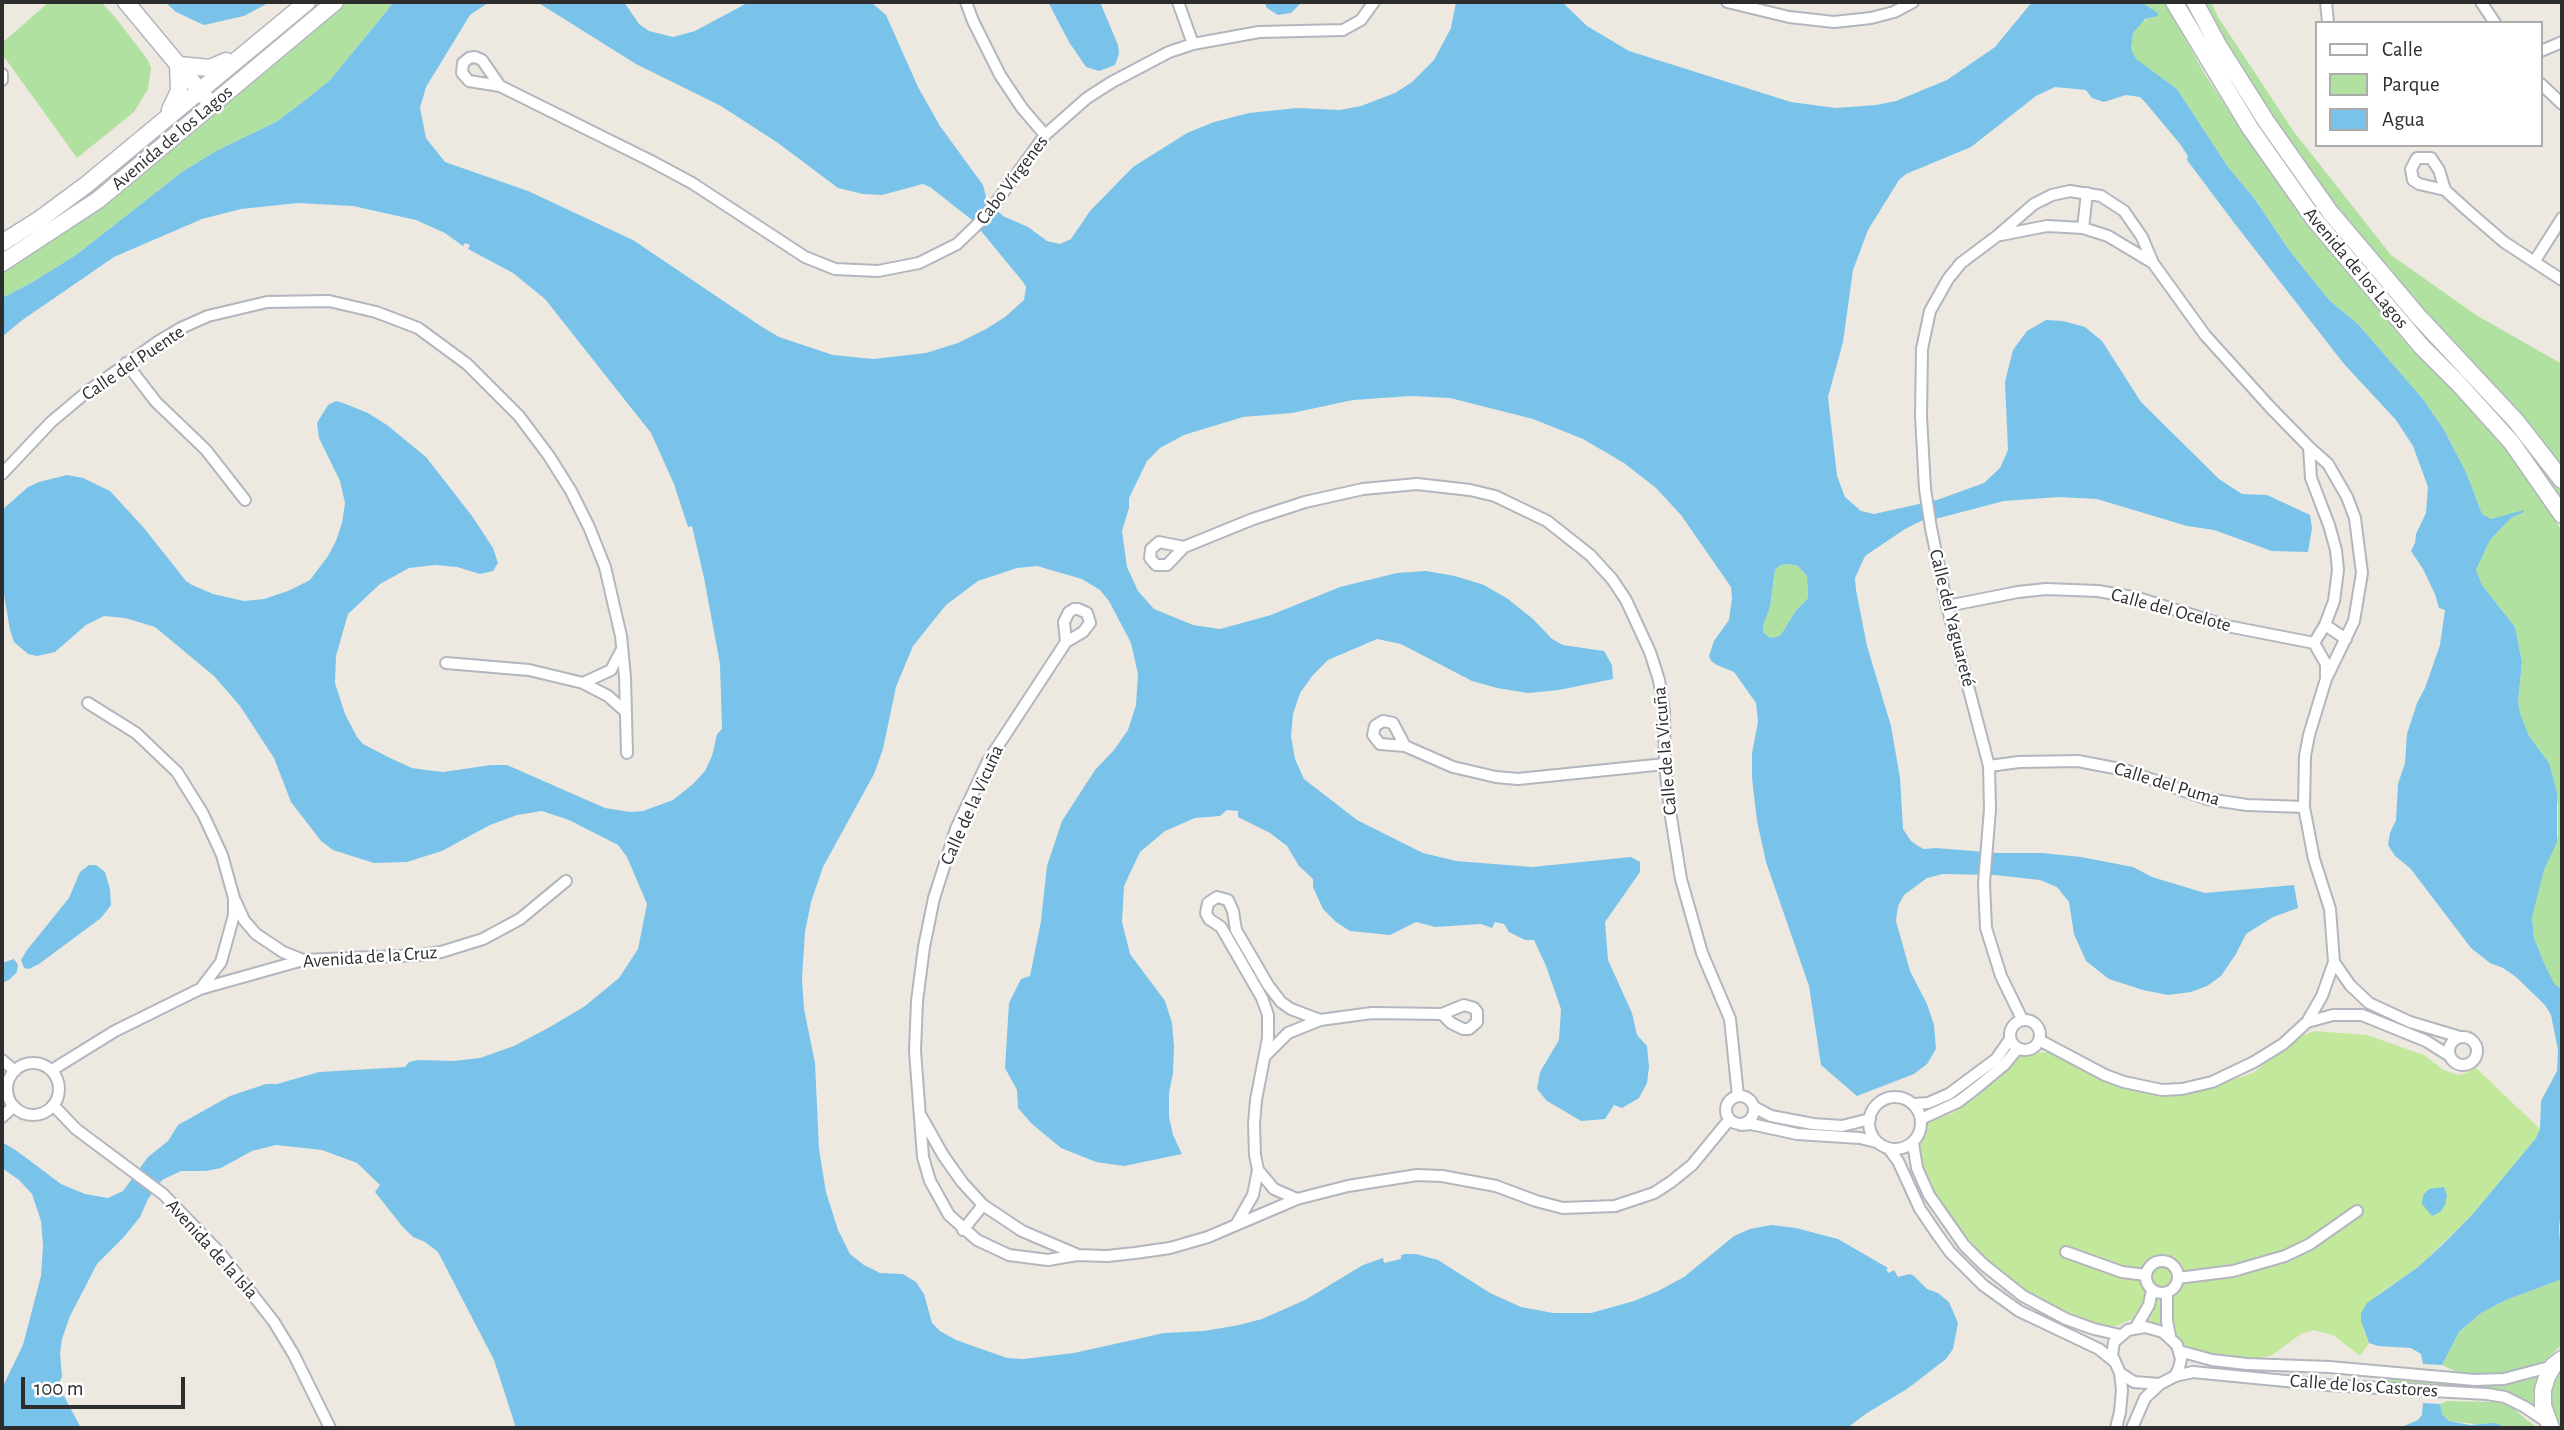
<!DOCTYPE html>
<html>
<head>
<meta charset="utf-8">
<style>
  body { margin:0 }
  #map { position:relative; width:2564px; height:1430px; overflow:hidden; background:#ede9e0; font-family:"Alegreya Sans",sans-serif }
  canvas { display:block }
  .frame { position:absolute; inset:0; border:4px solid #2d2d2d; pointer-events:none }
  .legend { position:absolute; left:2315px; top:21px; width:228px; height:126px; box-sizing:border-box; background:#fff; border:2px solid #ababab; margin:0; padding:9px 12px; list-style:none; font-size:21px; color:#2d2d2d }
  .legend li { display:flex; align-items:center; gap:14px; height:35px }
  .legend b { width:35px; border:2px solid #ababab }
  .scale { position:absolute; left:21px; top:1377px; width:164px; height:32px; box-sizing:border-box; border:4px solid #2d2d2d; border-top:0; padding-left:9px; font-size:21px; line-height:24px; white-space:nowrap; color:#2d2d2d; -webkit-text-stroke:5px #fff; paint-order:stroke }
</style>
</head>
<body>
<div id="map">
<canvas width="2564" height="1430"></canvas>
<div class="frame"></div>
<ul class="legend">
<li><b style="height:9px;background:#fff"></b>Calle</li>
<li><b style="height:19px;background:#b1e1a0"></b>Parque</li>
<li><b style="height:19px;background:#79c3ea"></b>Agua</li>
</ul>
<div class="scale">100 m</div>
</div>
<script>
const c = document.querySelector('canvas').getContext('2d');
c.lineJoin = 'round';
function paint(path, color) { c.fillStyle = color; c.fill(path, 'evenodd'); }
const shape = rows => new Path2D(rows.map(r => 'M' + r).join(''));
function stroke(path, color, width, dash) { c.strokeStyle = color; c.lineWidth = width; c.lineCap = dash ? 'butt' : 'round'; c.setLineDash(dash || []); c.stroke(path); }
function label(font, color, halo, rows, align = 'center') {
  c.font = font + ' "Alegreya Sans",sans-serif'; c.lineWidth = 5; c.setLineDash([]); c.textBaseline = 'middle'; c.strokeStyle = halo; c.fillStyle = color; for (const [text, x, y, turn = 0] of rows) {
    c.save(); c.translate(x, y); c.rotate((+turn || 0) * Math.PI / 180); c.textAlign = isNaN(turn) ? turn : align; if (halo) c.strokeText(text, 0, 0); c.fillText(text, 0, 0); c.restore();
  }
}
paint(shape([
  [49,2,101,2,115,17,148,60,151,68,148,89,134,112,77,158,2,54,2,43],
  [344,2,394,2,330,80,299,105,276,122,216,151,182,172,76,255,31,283,2,298,2,270,240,92],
  [2141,2,2164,2,2206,76,2255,151,2308,224,2410,347,2442,376,2480,419,2520,468,2562,531,2562,990,2554,983,2544,963,2534,938,2532,917,2539,883,2558,836,2558,805,2549,763,2529,736,2520,713,2518,702,2522,662,2515,627,2482,585,2476,570,2490,540,2511,518,2524,512,2491,519,2482,514,2466,472,2443,428,2422,398,2358,324,2329,300,2289,250,2254,198,2228,167,2177,89,2136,60,2131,49,2133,33,2140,23,2158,13],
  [2178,2,2187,2,2203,33,2262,128,2325,217,2391,297,2488,401,2562,490,2562,508,2288,177],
  [2199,2,2211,2,2218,17,2294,132,2391,255,2476,315,2562,364,2562,471,2379,264,2274,127],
  [189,109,148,145,132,164,103,186,2,256,2,249],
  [1789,564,1798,566,1807,576,1808,598,1795,612,1780,636,1770,638,1763,632,1763,626,1770,607,1775,570,1781,565],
  [2562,1279,2562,1345,2542,1363,2515,1373,2489,1376,2462,1374,2442,1365,2459,1332,2481,1313,2506,1300],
  [2562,1370,2562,1428,2559,1428,2548,1396,2554,1378],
  [2536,1375,2538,1376,2533,1396,2534,1408,2521,1403,2382,1383,2382,1379,2482,1385,2504,1384,2529,1380],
  [2448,1401,2494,1402,2509,1405,2537,1428,2509,1428,2449,1421,2442,1414,2440,1407,2440,1404]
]), '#b1e1a0');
paint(shape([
  [2314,1031,2367,1035,2424,1055,2444,1070,2458,1075,2466,1073,2475,1067,2540,1129,2536,1138,2472,1215,2418,1267,2377,1295,2363,1329,2369,1343,2360,1356,2333,1335,2313,1330,2301,1334,2272,1355,2254,1360,2210,1356,2194,1351,2187,1347,2173,1331,2129,1320,2119,1325,2109,1328,2077,1320,2047,1305,1995,1271,1942,1207,1924,1174,1918,1145,1929,1122,1953,1113,1981,1093,2022,1054,2048,1052,2103,1079,2151,1094,2197,1092,2253,1073,2299,1037]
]), '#c2e89c');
paint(shape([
  [165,2,270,2,244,16,204,25,176,12],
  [394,2,489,2,470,15,426,87,420,108,426,138,445,162,528,191,633,240,759,325,779,337,833,355,873,359,926,353,958,343,986,329,1005,317,1024,300,1026,287,1023,282,972,220,930,187,923,184,882,195,863,194,838,188,778,143,721,106,636,64,537,2,624,2,639,24,649,31,673,37,695,31,749,2,871,2,886,15,918,87,940,126,983,185,987,201,1003,216,1028,227,1047,241,1060,244,1071,239,1090,211,1133,167,1187,133,1214,122,1249,113,1297,108,1340,110,1361,106,1395,93,1412,82,1434,60,1451,28,1456,2,1562,2,1587,26,1629,51,1791,102,1836,108,1876,105,1896,101,1947,80,1995,47,2032,2,2141,2,2158,13,2158,16,2145,19,2133,33,2131,49,2136,59,2177,89,2228,167,2254,198,2289,250,2329,300,2358,324,2422,398,2443,428,2466,472,2482,514,2491,519,2524,510,2524,512,2511,518,2490,540,2476,570,2482,585,2515,627,2522,662,2518,702,2520,713,2529,736,2549,763,2557,793,2557,842,2544,870,2532,917,2534,938,2544,963,2554,983,2562,990,2562,1203,2559,1227,2562,1279,2506,1300,2481,1313,2459,1332,2442,1365,2423,1364,2421,1354,2411,1348,2378,1346,2369,1343,2361,1321,2361,1313,2367,1303,2418,1267,2441,1246,2472,1215,2536,1138,2540,1129,2541,1101,2557,1071,2558,1050,2551,1015,2545,1005,2516,977,2503,968,2490,963,2471,948,2410,868,2395,856,2388,845,2390,833,2396,820,2398,784,2405,763,2407,734,2417,703,2425,688,2440,645,2445,610,2439,608,2435,594,2423,569,2411,551,2415,543,2416,534,2426,513,2428,487,2413,446,2396,420,2344,364,2235,224,2187,160,2188,156,2180,144,2145,102,2140,97,2126,95,2104,102,2092,98,2086,90,2055,87,2036,96,1971,147,1906,174,1899,180,1868,230,1853,270,1843,342,1828,397,1837,476,1845,497,1861,511,1874,514,1937,500,1984,483,2000,468,2008,450,2005,382,2013,350,2027,331,2046,320,2063,321,2085,327,2102,341,2141,402,2219,479,2242,494,2267,495,2310,515,2312,528,2308,552,2272,551,2214,530,2187,526,2097,499,2059,497,2004,501,1939,518,1921,521,1905,529,1865,556,1855,578,1856,590,1867,646,1891,726,1900,778,1903,829,1911,841,1918,846,1924,849,1936,848,1997,853,2042,853,2081,857,2133,867,2152,877,2205,893,2294,885,2298,908,2273,917,2246,934,2236,954,2221,976,2207,986,2191,992,2168,995,2143,990,2109,979,2086,961,2074,934,2069,902,2057,887,2040,880,1995,875,1943,874,1927,878,1904,895,1898,906,1896,921,1910,971,1927,1004,1934,1025,1936,1049,1927,1064,1914,1074,1857,1096,1821,1065,1809,986,1766,862,1757,821,1752,778,1752,753,1758,722,1756,703,1734,672,1717,665,1711,661,1709,656,1714,641,1729,620,1732,598,1731,587,1681,515,1656,488,1624,463,1583,439,1533,419,1450,398,1411,396,1353,400,1292,413,1243,417,1184,435,1160,448,1147,461,1129,498,1129,508,1122,531,1127,567,1138,591,1154,609,1193,625,1220,629,1271,615,1340,587,1397,573,1426,571,1455,576,1484,585,1508,599,1533,619,1552,639,1563,645,1604,651,1612,665,1613,679,1559,690,1528,693,1497,688,1472,681,1401,644,1377,639,1328,660,1313,675,1300,693,1293,714,1291,736,1295,759,1304,779,1357,820,1423,853,1456,861,1532,867,1631,857,1640,862,1640,872,1605,922,1608,960,1632,1013,1637,1035,1647,1046,1649,1067,1647,1083,1639,1098,1622,1108,1614,1105,1605,1119,1581,1121,1547,1101,1537,1089,1540,1072,1559,1040,1561,1009,1546,966,1534,940,1525,940,1509,932,1504,924,1495,922,1492,928,1481,924,1435,927,1416,922,1390,935,1350,931,1336,922,1323,909,1313,887,1313,879,1299,866,1287,846,1270,833,1238,817,1238,811,1227,810,1220,816,1195,818,1165,831,1140,852,1124,886,1122,922,1130,954,1165,1001,1172,1023,1174,1046,1173,1073,1169,1093,1169,1117,1173,1135,1182,1154,1124,1166,1096,1162,1061,1148,1032,1124,1018,1108,1017,1090,1005,1068,1009,1003,1021,979,1030,976,1041,921,1047,866,1062,821,1095,770,1114,750,1128,730,1136,705,1138,674,1131,643,1109,601,1100,590,1082,579,1037,566,1017,568,978,581,946,605,913,646,896,687,883,749,874,774,823,867,811,902,805,932,802,978,804,1009,815,1063,819,1149,826,1192,838,1230,850,1254,864,1265,880,1273,903,1274,916,1282,924,1294,932,1323,940,1331,956,1340,1007,1358,1023,1359,1074,1353,1164,1333,1204,1331,1239,1325,1262,1319,1305,1300,1363,1265,1383,1258,1384,1263,1401,1259,1401,1255,1405,1254,1416,1254,1438,1260,1490,1293,1521,1307,1553,1313,1591,1313,1634,1301,1658,1291,1684,1277,1734,1236,1750,1229,1771,1225,1796,1228,1838,1239,1888,1268,1886,1270,1889,1273,1894,1270,1898,1277,1910,1274,1914,1276,1927,1289,1938,1293,1949,1302,1958,1323,1953,1349,1946,1359,1907,1389,1867,1413,1847,1428,516,1428,494,1360,438,1252,425,1242,413,1237,402,1226,375,1192,380,1185,357,1163,322,1150,276,1145,252,1151,221,1168,206,1171,181,1171,162,1180,148,1199,140,1217,123,1238,97,1264,70,1316,62,1339,60,1353,62,1377,55,1391,64,1396,81,1428,2,1428,2,1388,23,1345,41,1276,43,1246,41,1221,32,1194,19,1180,2,1168,2,1142,17,1151,61,1184,85,1194,108,1198,123,1191,148,1157,168,1141,178,1125,230,1096,266,1084,277,1084,319,1072,405,1067,409,1062,418,1060,454,1061,480,1058,514,1046,550,1027,585,1006,619,978,638,949,647,904,627,857,618,845,569,820,542,811,517,815,490,825,442,851,407,862,374,863,333,850,321,841,291,802,274,758,240,706,214,676,155,627,125,618,104,616,86,625,55,652,37,656,28,654,14,642,10,630,2,583,2,510,28,487,39,482,67,475,83,478,110,491,144,528,186,581,192,585,213,594,244,601,264,599,288,591,310,580,328,556,336,541,342,523,345,503,340,481,319,438,317,423,328,405,336,401,343,403,368,413,387,425,426,457,472,516,493,548,498,563,493,571,480,574,457,567,435,565,409,568,380,584,348,614,336,656,335,683,345,714,357,737,363,744,390,758,412,768,426,770,443,772,491,765,507,765,605,808,630,812,643,811,673,800,693,784,705,771,712,756,717,734,722,729,720,664,704,578,692,526,688,527,674,484,651,433,545,299,513,273,468,249,470,245,465,243,463,246,445,233,416,220,353,206,298,203,241,209,202,219,114,257,21,321,2,337,2,298,31,283,76,255,182,172,216,151,276,122,299,105,330,80],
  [1789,564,1798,566,1807,576,1808,598,1795,612,1780,636,1770,638,1763,632,1763,626,1770,607,1775,570,1781,565],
  [1048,2,1100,2,1118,45,1119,54,1115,65,1099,71,1086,67,1069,42],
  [1264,2,1302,2,1291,13,1278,15,1267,8],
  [89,865,96,865,105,872,110,889,111,905,101,918,39,964,29,969,24,968,21,960,27,950,69,898,80,872],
  [14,959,18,965,17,972,9,980,2,983,2,963],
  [2444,1187,2447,1195,2445,1205,2440,1212,2432,1216,2422,1204,2423,1195,2429,1189],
  [2423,1403,2440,1404,2442,1414,2449,1421,2470,1425,2494,1423,2509,1428,2399,1428,2418,1420,2422,1415]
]), '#79c3ea');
const street = shape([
  [966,2,973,21,1000,75,1022,108,1045,135],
  [1178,2,1193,44],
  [1727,2,1789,17,1834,22,1871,18,1894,12,1913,2],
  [2326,2,2328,23],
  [2481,2,2495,23],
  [2541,51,2562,42],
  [2,74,2,80],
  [2541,84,2562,104],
  [500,86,482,60,475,57,469,58,463,63,462,73,469,81,500,86,651,161,692,183,805,257,835,269,878,271,919,263,957,244,986,216,1045,135,1087,98,1112,82,1169,52,1193,44,1259,32,1343,30,1361,20,1374,2],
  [2445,190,2419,184,2413,180,2411,169,2417,158,2431,158,2439,170,2445,190,2467,210,2504,242,2562,280],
  [2083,228,2087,193],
  [2001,235,2047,226,2083,228,2108,236,2153,263],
  [2534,262,2562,218],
  [126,363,156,402,206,450,245,500],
  [2309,447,2311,478,2329,525,2336,550,2338,570,2334,601,2325,625,2314,643],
  [2,474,51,422,88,391,159,341,181,328,208,316,267,302,329,301,376,312,418,328,467,364,519,416,549,456,571,491,589,527,605,567,621,636,625,677,627,753],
  [1184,547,1167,565,1156,565,1150,558,1151,549,1159,542,1184,547,1253,519,1305,502,1363,489,1417,484,1470,490,1495,496,1547,521,1590,555,1612,579,1626,600,1650,652,1659,680,1664,711,1665,764,1670,811,1681,879,1702,953,1730,1019,1738,1096],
  [1947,606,2018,592,2046,589,2098,591,2138,598,2227,626,2314,643],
  [1074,609,1078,609,1087,613,1090,623,1083,632,1066,642,1064,622,1069,612,1074,609],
  [2325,625,2346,639],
  [1066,642,988,761,956,829,934,898,924,947,917,1001,915,1051,923,1157,930,1181,949,1215,977,1240,1009,1255,1048,1260,1077,1255,1107,1256,1135,1253,1170,1248,1208,1237,1236,1225,1253,1195,1258,1170],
  [2314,643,2326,664,2326,676],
  [621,651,611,670,583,683,608,696,626,712],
  [446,663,529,670,583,683],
  [88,703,136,733,177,772,203,814,222,855,234,898,234,915,221,962,202,987],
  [1405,746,1393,723,1383,721,1375,726,1373,735,1380,744,1405,746,1453,767,1496,777,1518,779,1665,764],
  [1989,766,2019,762,2078,761,2125,770,2207,799,2247,805,2304,807],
  [236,902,244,920,256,934,283,952,303,960],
  [2334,962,2350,985,2369,1003,2410,1022,2460,1037],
  [2022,1019,2001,976,1986,928,1984,883,1990,809,1989,766,1947,606,1931,528,1925,489,1921,416,1922,349,1930,311,1948,279,1961,263,1997,236,2034,204,2052,195,2070,191,2101,196,2124,211,2142,237,2153,263,2205,335,2270,407,2309,447,2328,464,2347,497,2355,518,2362,573,2354,621,2326,679,2309,735,2305,756,2304,807,2314,859,2330,909,2334,962,2322,996,2307,1022,2283,1044,2254,1062,2212,1082,2182,1089,2162,1090,2124,1082,2105,1075,2039,1040],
  '2010 1035a15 15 0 1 1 30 0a15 15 0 1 1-30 0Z',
  [2307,1022,2333,1015,2362,1015,2426,1041,2450,1056],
  '2449 1051a14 14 0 1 1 28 0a14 14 0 1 1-28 0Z',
  [1266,1055,1288,1033,1320,1020,1372,1013,1442,1014,1464,1005,1474,1008,1477,1012,1477,1022,1469,1029,1463,1029,1451,1023,1442,1014],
  [2,1060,15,1071],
  '7 1089a26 26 0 1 1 52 0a26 26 0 1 1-52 0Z',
  [52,1070,115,1031,200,989,303,960,421,955,441,952,483,939,520,919,566,881],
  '1726 1110a14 14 0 1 1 28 0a14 14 0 1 1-28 0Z',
  '1869 1123a26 26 0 1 1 52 0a26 26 0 1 1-52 0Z',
  [1914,1104,1928,1103,1949,1094,1996,1059,2010,1039],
  [53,1105,76,1129,163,1194,220,1253,274,1322,294,1355,330,1428],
  [1754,1107,1771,1116,1813,1124,1842,1126,1870,1119],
  [921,1116,943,1155,962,1182,983,1205,1022,1231,1076,1254],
  [2,1117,14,1106],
  [1921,1119,1958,1102,1975,1089,2004,1065,2018,1048],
  [1741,1125,1751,1124,1797,1134,1860,1138,1876,1142],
  [1913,1143,1917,1168,1929,1195,1964,1245,1984,1265,2023,1296,2066,1319,2094,1329,2120,1335],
  [1889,1149,1898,1161,1920,1209,1937,1234,1950,1252,1983,1285,2019,1311,2099,1349,2115,1362],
  [1297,1199,1274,1189,1258,1170,1255,1155,1254,1124,1256,1100,1268,1038,1268,1015,1262,998,1221,927,1209,919,1206,913,1208,903,1217,897,1228,900,1233,911,1236,930,1268,985,1281,1002,1291,1009,1320,1020],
  [1236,1225,1297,1199,1348,1186,1417,1175,1442,1176,1496,1186,1536,1201,1563,1208,1615,1206,1654,1193,1671,1182,1692,1165,1729,1120],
  [963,1230,983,1205],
  [2066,1252,2122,1272,2146,1275],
  '2146 1277a16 16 0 1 1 32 0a16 16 0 1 1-32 0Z',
  [2178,1278,2233,1271,2285,1256,2310,1244,2357,1211],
  [2167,1292,2167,1321,2170,1336],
  [2136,1327,2149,1305,2152,1290],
  [2179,1351,2212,1360,2247,1364,2329,1367,2475,1380,2504,1379,2553,1366],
  [2175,1376,2193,1372,2327,1385,2487,1394,2505,1397,2525,1407,2547,1422],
  [2116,1428,2120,1412,2122,1390,2120,1373,2112,1355,2114,1342,2128,1330,2145,1327,2163,1332,2177,1345,2181,1359,2179,1368,2175,1376,2160,1384,2134,1382,2120,1373],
  [2132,1428,2145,1398,2160,1384]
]);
const secondary = shape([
  [126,2,205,97],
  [2174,2,2250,128,2314,219,2421,346,2458,383,2512,443,2562,515],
  [2195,2,2218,45,2266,121,2330,212,2418,316,2516,421,2562,480],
  [170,110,179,91,178,65,210,68,226,61],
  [2,243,40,219,86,185,307,2],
  [2,263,98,200,335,2],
  [2551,1428,2543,1406,2543,1390,2547,1377,2553,1366,2562,1359]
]);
stroke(street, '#b3b5bf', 14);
stroke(secondary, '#b3b5bf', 19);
stroke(street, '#fff', 10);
stroke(secondary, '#fff', 16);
label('19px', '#2d2d2d', '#fff', [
  ["Avenida de los Lagos",172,138,-40],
  ["Cabo Vírgenes",1012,180,-53],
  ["Avenida de los Lagos",2356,268,50],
  ["Calle del Puente",133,363,-34],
  ["Calle del Ocelote",2171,610,15],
  ["Calle del Yaguareté",1952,618,76],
  ["Calle de la Vicuña",1665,751,-95],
  ["Calle del Puma",2167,784,17],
  ["Calle de la Vicuña",972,805,-66],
  ["Avenida de la Cruz",370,957,-4],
  ["Avenida de la Isla",212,1249,48],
  ["Calle de los Castores",2364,1386,4]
]);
</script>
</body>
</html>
